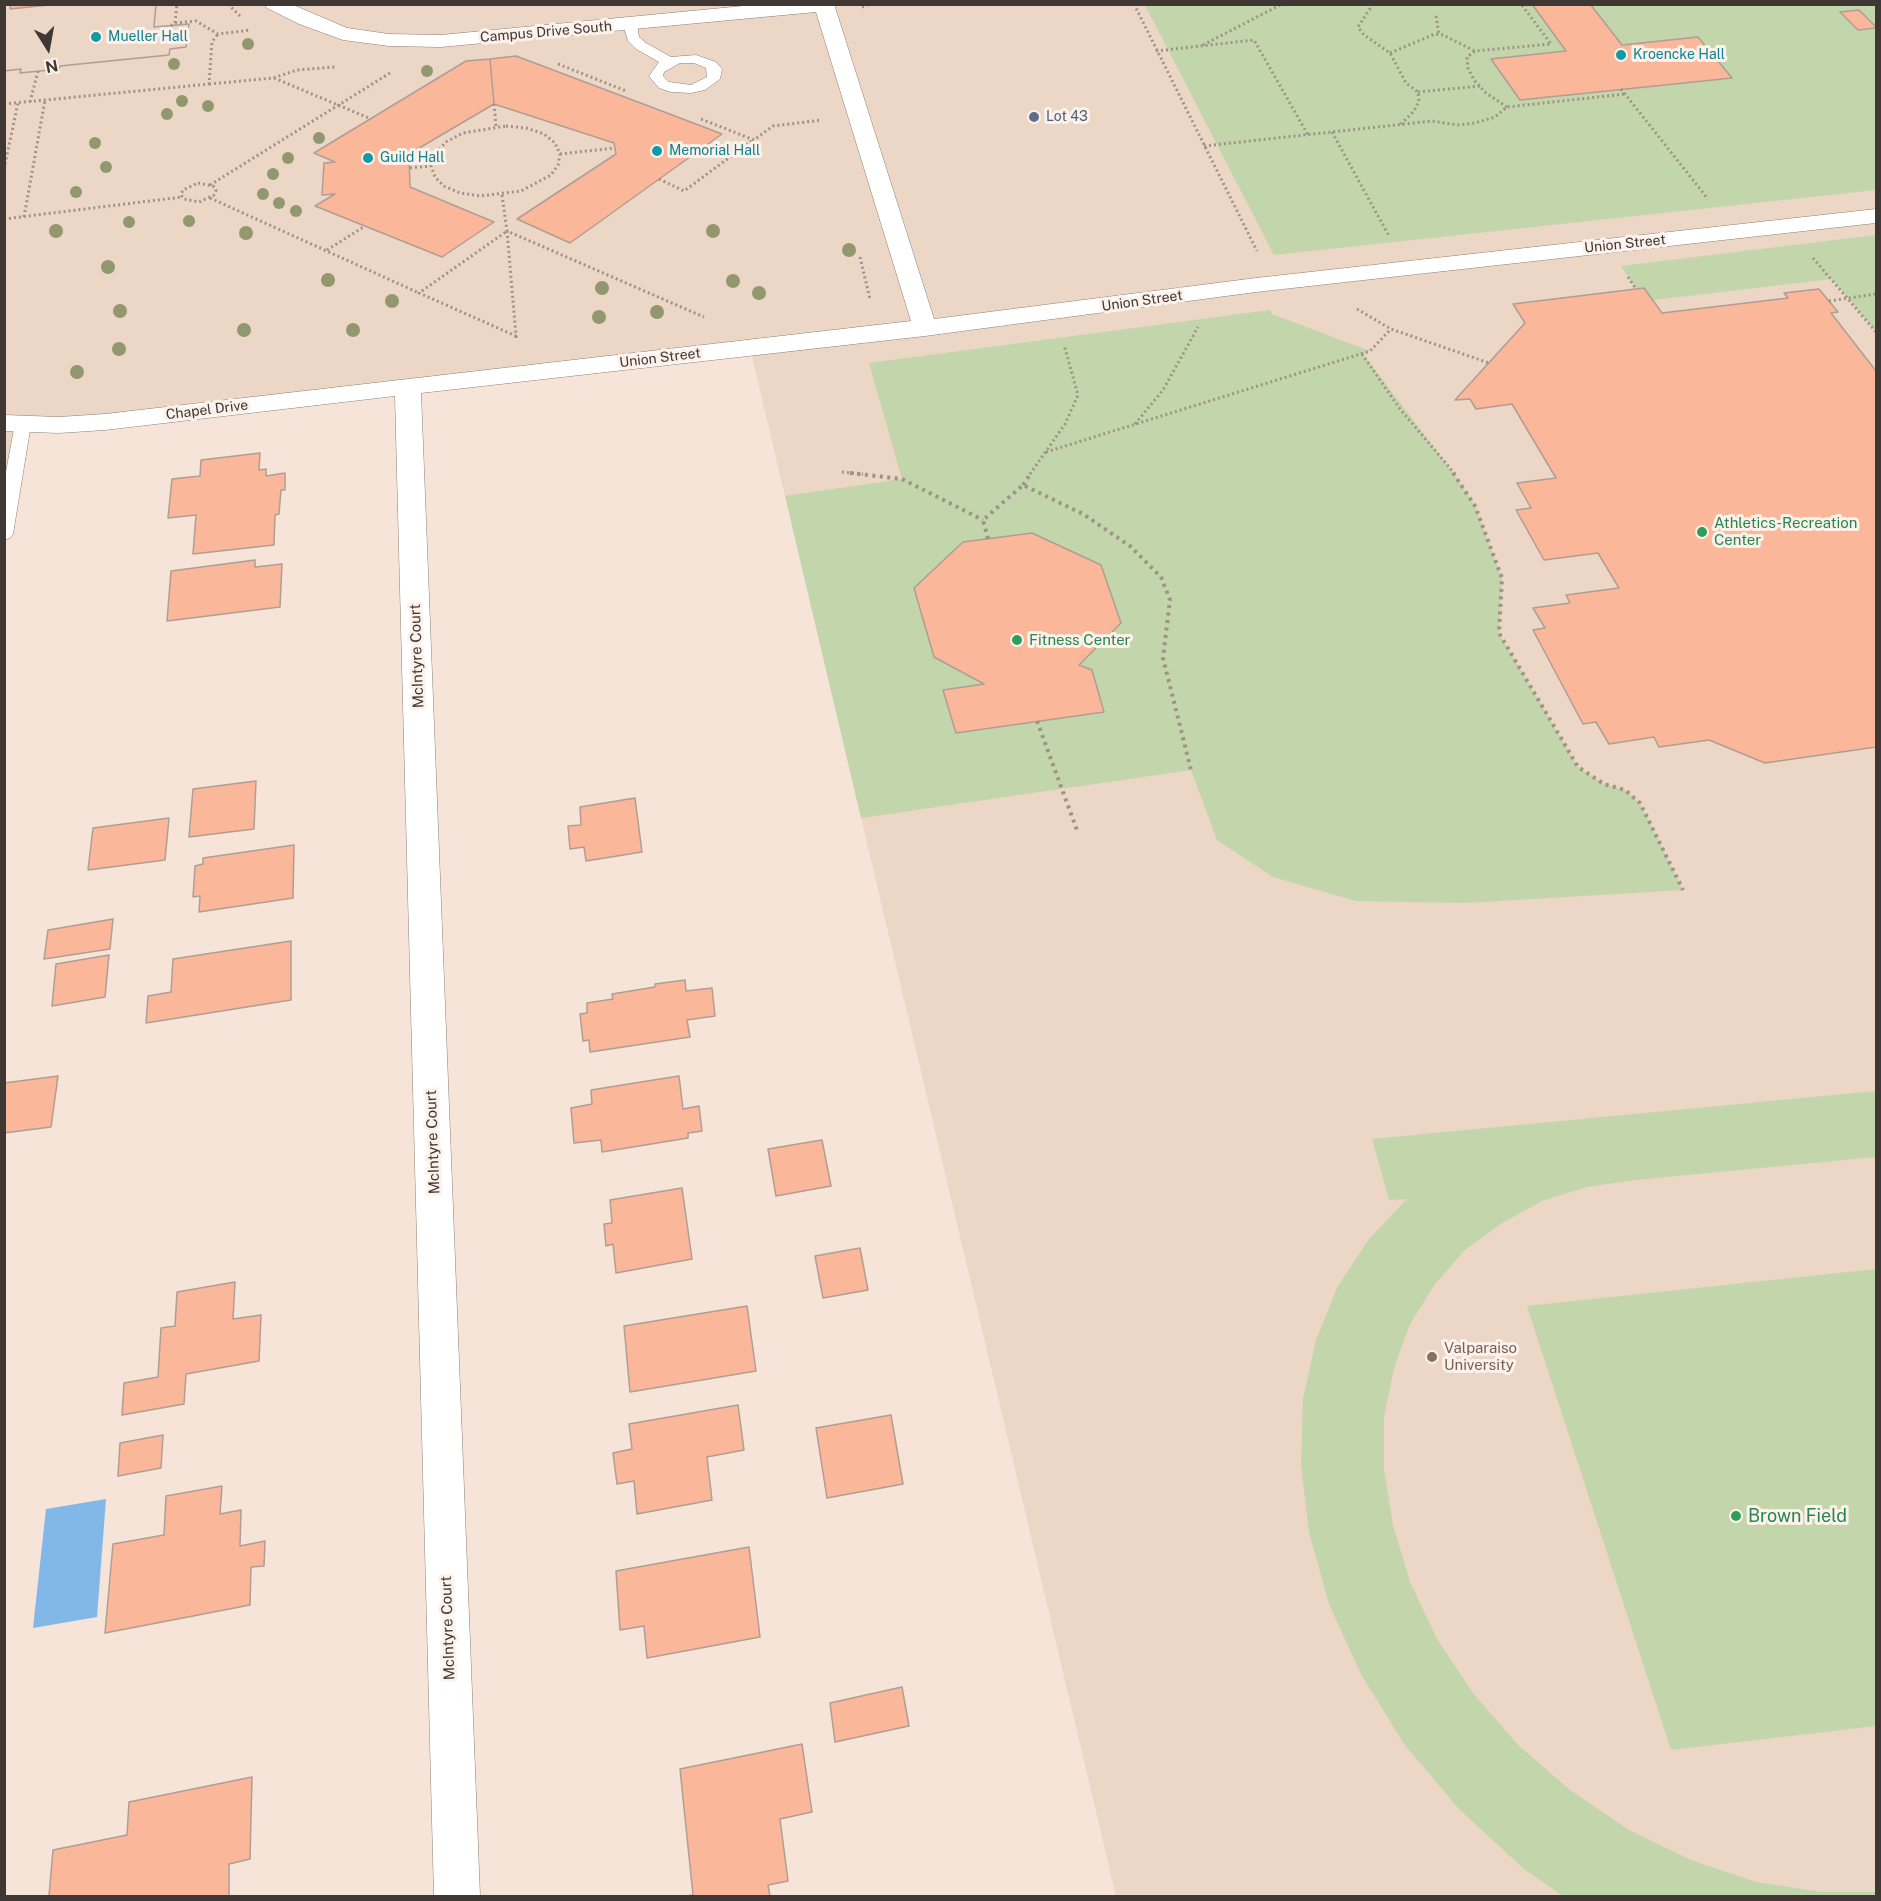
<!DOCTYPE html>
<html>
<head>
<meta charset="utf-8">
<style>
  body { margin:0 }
  #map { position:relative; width:1881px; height:1901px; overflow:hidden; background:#f5e4d7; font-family:"Public Sans",sans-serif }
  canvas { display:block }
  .frame { position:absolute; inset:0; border:6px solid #3e3733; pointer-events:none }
  .north { position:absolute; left:18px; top:18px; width:60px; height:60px; -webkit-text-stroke:4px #fdf2eb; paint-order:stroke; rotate:169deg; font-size:16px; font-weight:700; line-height:24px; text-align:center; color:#3e3733 }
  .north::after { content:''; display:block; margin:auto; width:21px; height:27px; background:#3e3733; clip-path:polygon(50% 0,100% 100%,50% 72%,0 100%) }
</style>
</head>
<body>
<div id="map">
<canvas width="1881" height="1901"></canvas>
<div class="frame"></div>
<div class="north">N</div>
</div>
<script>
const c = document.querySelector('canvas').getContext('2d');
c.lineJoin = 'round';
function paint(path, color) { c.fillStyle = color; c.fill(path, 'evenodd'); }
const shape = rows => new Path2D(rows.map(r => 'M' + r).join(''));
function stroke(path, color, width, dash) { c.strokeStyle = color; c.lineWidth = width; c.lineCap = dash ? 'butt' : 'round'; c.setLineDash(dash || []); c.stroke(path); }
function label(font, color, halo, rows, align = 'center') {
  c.font = font + ' "Public Sans",sans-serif'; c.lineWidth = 6; c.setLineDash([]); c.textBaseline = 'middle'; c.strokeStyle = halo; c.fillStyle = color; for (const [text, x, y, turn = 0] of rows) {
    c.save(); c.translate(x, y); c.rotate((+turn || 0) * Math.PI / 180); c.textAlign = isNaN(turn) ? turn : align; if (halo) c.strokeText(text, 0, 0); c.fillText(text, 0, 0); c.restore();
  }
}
paint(shape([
  [5,5,1876,5,1876,1896,1116,1896,750,348,15,424,5,495]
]), '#ecd6c5');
paint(shape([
  [1145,5,1876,5,1876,190,1274,255],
  [1876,235,1876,332,1832,279,1653,300,1644,288,1636,289,1621,266],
  [1270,310,1272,314,1370,351,1363,354,1455,475,1475,506,1502,578,1499,633,1578,767,1604,784,1625,790,1640,803,1683,890,1466,903,1356,901,1273,877,1217,840,1191,770,861,818,785,496,902,479,869,363],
  [1876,1091,1876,1157,1635,1180,1587,1187,1542,1201,1502,1223,1465,1250,1435,1284,1410,1324,1394,1368,1384,1417,1384,1470,1393,1525,1410,1582,1437,1639,1473,1693,1518,1745,1570,1790,1629,1830,1691,1860,1756,1882,1821,1892,1876,1892,1876,1896,1563,1896,1524,1869,1459,1809,1404,1744,1361,1674,1329,1604,1309,1532,1301,1465,1303,1399,1316,1340,1338,1286,1369,1239,1407,1199,1389,1200,1372,1139],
  [1876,1269,1876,1726,1671,1750,1527,1306]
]), '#c3d5ab');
paint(shape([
  [106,1499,97,1617,33,1628,46,1509]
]), '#82b8e8');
const building = shape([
  [4,4,11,4,10,9,59,4,156,4,154,27,189,24,186,47,170,49,169,55,60,66,59,69,20,73,21,69,4,71,4,4],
  [4,4,156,4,154,27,189,24,186,47,170,49,169,55,60,66,59,69,20,73,21,69,4,71,4,4],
  [1532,4,1590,4,1622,45,1698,37,1732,78,1520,100,1491,59,1566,51,1532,4],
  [1859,10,1876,27,1876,28,1858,30,1840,12,1859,10],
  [516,56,667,113,722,134,570,243,517,219,616,154,614,143,494,104,490,59,516,56],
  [490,59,494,104,409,154,410,187,494,222,442,257,315,206,335,194,322,195,324,163,335,162,314,153,466,61,490,59],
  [1644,288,1662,313,1788,298,1784,293,1819,289,1838,312,1831,313,1876,371,1876,747,1765,763,1709,740,1659,747,1654,737,1609,744,1596,722,1583,724,1533,630,1545,628,1533,608,1570,603,1566,595,1619,588,1598,553,1544,560,1516,510,1531,508,1517,483,1556,478,1512,404,1476,409,1470,399,1455,400,1525,323,1513,304,1644,288],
  [260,453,259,470,266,469,266,476,285,473,285,490,281,490,279,514,275,515,274,545,193,554,196,515,168,518,172,479,200,476,201,460,260,453],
  [1032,533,1101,565,1121,623,1079,665,1092,670,1104,712,956,733,943,690,984,684,934,657,914,588,963,542,1032,533],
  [255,560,255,567,282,564,280,607,167,621,171,571,255,560],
  [256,781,254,829,189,837,193,789,256,781],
  [635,798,642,852,586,861,584,847,570,849,568,826,581,825,580,807,635,798],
  [169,818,165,860,88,870,93,828,169,818],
  [294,845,293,898,199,912,200,896,193,897,195,866,203,864,203,858,294,845],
  [113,919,110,949,44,959,48,930,113,919],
  [291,941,291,1000,146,1023,148,996,171,992,173,959,291,941],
  [109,955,105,997,52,1006,56,964,109,955],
  [685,980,686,991,712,988,715,1016,687,1020,690,1037,590,1052,589,1040,583,1041,580,1014,587,1013,587,1003,613,999,612,994,655,987,655,984,685,980],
  [58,1076,51,1127,4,1133,4,1083,58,1076],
  [679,1076,683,1109,699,1106,702,1131,688,1133,688,1138,602,1152,601,1140,574,1143,571,1108,592,1104,591,1090,679,1076],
  [822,1140,831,1186,776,1196,768,1149,822,1140],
  [682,1188,692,1259,616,1273,613,1244,606,1246,604,1224,612,1223,610,1200,682,1188],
  [860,1248,868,1290,823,1298,815,1256,860,1248],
  [235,1282,233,1319,261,1315,259,1361,186,1374,184,1404,122,1415,124,1383,158,1377,161,1328,175,1326,177,1292,235,1282],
  [747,1306,756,1371,630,1392,624,1326,747,1306],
  [738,1405,744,1450,707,1457,712,1500,637,1514,634,1481,617,1484,613,1453,632,1449,629,1424,738,1405],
  [891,1415,903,1484,827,1498,816,1428,891,1415],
  [163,1435,161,1468,118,1476,120,1443,163,1435],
  [222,1486,220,1514,241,1510,240,1546,265,1541,264,1566,251,1567,250,1605,105,1633,113,1544,164,1535,166,1496,222,1486],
  [749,1547,760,1637,647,1658,644,1626,620,1630,616,1571,749,1547],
  [902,1687,909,1726,835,1742,830,1703,902,1687],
  [802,1744,812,1812,780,1819,788,1881,768,1885,770,1896,686,1896,693,1895,680,1769,802,1744],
  [252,1777,250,1859,229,1864,229,1896,49,1896,53,1850,127,1835,129,1802,252,1777]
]);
paint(building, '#fbb79a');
stroke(building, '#b09d95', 1.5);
const service = shape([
  [630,20,637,24,639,37,646,43,671,57,696,55,716,62,722,69,720,79,705,90,691,93,671,92,659,88,649,76,659,62,636,49,628,41,623,24,630,20],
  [680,63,694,63,706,68,707,77,691,85,669,82,663,76,664,72,680,63],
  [23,419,29,420,31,424,13,534,10,538,4,540,4,482,15,424,17,420,23,419]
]);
const minor = shape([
  [264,4,291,4,347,28,389,34,441,35,764,4,834,4,934,319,1256,278,1876,209,1876,223,1256,292,925,336,421,393,480,1896,434,1896,395,396,105,430,59,433,4,431,4,415,59,417,105,414,911,321,816,12,441,47,389,46,343,40,299,24,267,8,264,4]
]);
stroke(service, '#8f8075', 1);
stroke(minor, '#8f8075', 1);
stroke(shape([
  [228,4,240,16],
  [1134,4,1257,251],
  [1373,4,1358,27,1364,35,1390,53,1406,83,1418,92,1419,101,1414,111,1400,125],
  [862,7,870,4],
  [1436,16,1439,35],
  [175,23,196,21,218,34,251,30],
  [171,26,175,23,177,4],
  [1203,45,1282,4],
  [1156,51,1254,40,1308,135],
  [1390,53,1435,34,1443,35,1475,51],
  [558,64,626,91],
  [274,78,371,119],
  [209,84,273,78,297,70,335,67],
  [1621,89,1708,199],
  [1418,92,1480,86],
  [30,102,38,71],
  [4,104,209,84,212,42,218,34],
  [494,104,496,127],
  [1507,107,1486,93,1474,80,1468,68,1467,57,1475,51,1551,44,1521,4],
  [701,119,754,140,773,126,822,120],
  [506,126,526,128,544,134,555,143,560,154,558,165,551,175,521,191,480,196,460,193,444,186,435,177,431,166,435,154,446,142,463,133,506,126],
  [1332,132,1389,236],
  [1204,146,1432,121,1457,125,1475,123,1495,117,1507,107,1625,94],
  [560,154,615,148],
  [410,168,431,166],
  [4,169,18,103],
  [659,179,684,191,753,140],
  [198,183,213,186,216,190,214,195,199,202,184,199,181,195,183,190,198,183],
  [210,185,390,73],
  [502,195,507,231,704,317],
  [210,198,419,293],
  [24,217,45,100],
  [4,219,182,197],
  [507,231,516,336,419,293,507,231],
  [327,250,365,226],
  [860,257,870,299],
  [1813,258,1876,332],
  [1628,277,1636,289],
  [1829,301,1876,294],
  [1357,309,1391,329,1489,363],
  [516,336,516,341],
  [1362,354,1400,409,1455,474],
  [1135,424,1163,390,1198,327],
  [1046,452,1370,351,1391,329],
  [842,472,863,474],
  [1030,474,1065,424,1078,395,1064,345]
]), '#9e9289', 3, [2, 3]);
stroke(shape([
  [850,473,902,479,983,520],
  [1453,473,1475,506,1502,578,1499,633,1578,767,1604,784,1625,790,1640,803,1683,890],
  [1023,485,1031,473],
  [988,539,983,520,1023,485,1083,514,1130,546,1161,577,1170,600,1163,658,1191,770],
  [1037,721,1078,833]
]), '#9e9289', 4, [3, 4.5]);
paint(service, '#fff');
paint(minor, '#fff');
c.fillStyle = '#92986d';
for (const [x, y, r] of [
  [248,44,6],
  [174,64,6],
  [427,71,6],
  [182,101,6],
  [208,106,6],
  [167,114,6],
  [319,138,6],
  [95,143,6],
  [288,158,6],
  [106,167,6],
  [273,174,6],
  [76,192,6],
  [263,194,6],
  [279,203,6],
  [296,211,6],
  [189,221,6],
  [129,222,6],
  [56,231,7],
  [713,231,7],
  [246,233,7],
  [849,250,7],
  [108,267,7],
  [328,280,7],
  [733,281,7],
  [602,288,7],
  [759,293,7],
  [392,301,7],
  [120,311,7],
  [657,312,7],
  [599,317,7],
  [244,330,7],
  [353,330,7],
  [119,349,7],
  [77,372,7]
]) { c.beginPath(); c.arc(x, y, r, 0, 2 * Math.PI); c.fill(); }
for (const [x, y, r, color] of [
  [96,37,6,"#0f9aa8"],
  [1621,55,6,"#0f9aa8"],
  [1034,117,6,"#5c6f8a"],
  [657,151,6,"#0f9aa8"],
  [368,158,6,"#0f9aa8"],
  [1702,532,6,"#2e9e5b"],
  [1017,640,6,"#2e9e5b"],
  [1432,1357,6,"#8d6e63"],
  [1736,1516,6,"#2e9e5b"]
]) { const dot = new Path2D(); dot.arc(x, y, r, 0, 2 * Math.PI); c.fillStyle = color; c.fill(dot); stroke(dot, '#fdf2eb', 2); }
label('14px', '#3e3733', '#fdf2eb', [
  ["Campus Drive South",546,32,-5],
  ["Union Street",1625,244,-6],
  ["Union Street",1142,301,-8],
  ["Union Street",660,358,-7],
  ["Chapel Drive",207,410,-7]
]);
label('14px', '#0d838f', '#fdf2eb', [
  ["Mueller Hall",108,37],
  ["Kroencke Hall",1633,55],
  ["Memorial Hall",669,151],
  ["Guild Hall",380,158]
], 'left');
label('14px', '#4e5e75', '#fdf2eb', [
  ["Lot 43",1046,117]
], 'left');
label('15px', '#27864d', '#fdf2eb', [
  ["Athletics-Recreation",1714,523],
  ["Center",1714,540],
  ["Fitness Center",1029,640]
], 'left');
label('15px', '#3e3733', '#fdf2eb', [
  ["McIntyre Court",417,656,-92],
  ["McIntyre Court",433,1142,-92],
  ["McIntyre Court",448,1628,-92]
]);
label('15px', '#785e54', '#fdf2eb', [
  ["Valparaiso",1444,1348],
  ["University",1444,1365]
], 'left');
label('18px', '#27864d', '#fdf2eb', [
  ["Brown Field",1748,1516]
], 'left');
</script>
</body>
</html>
